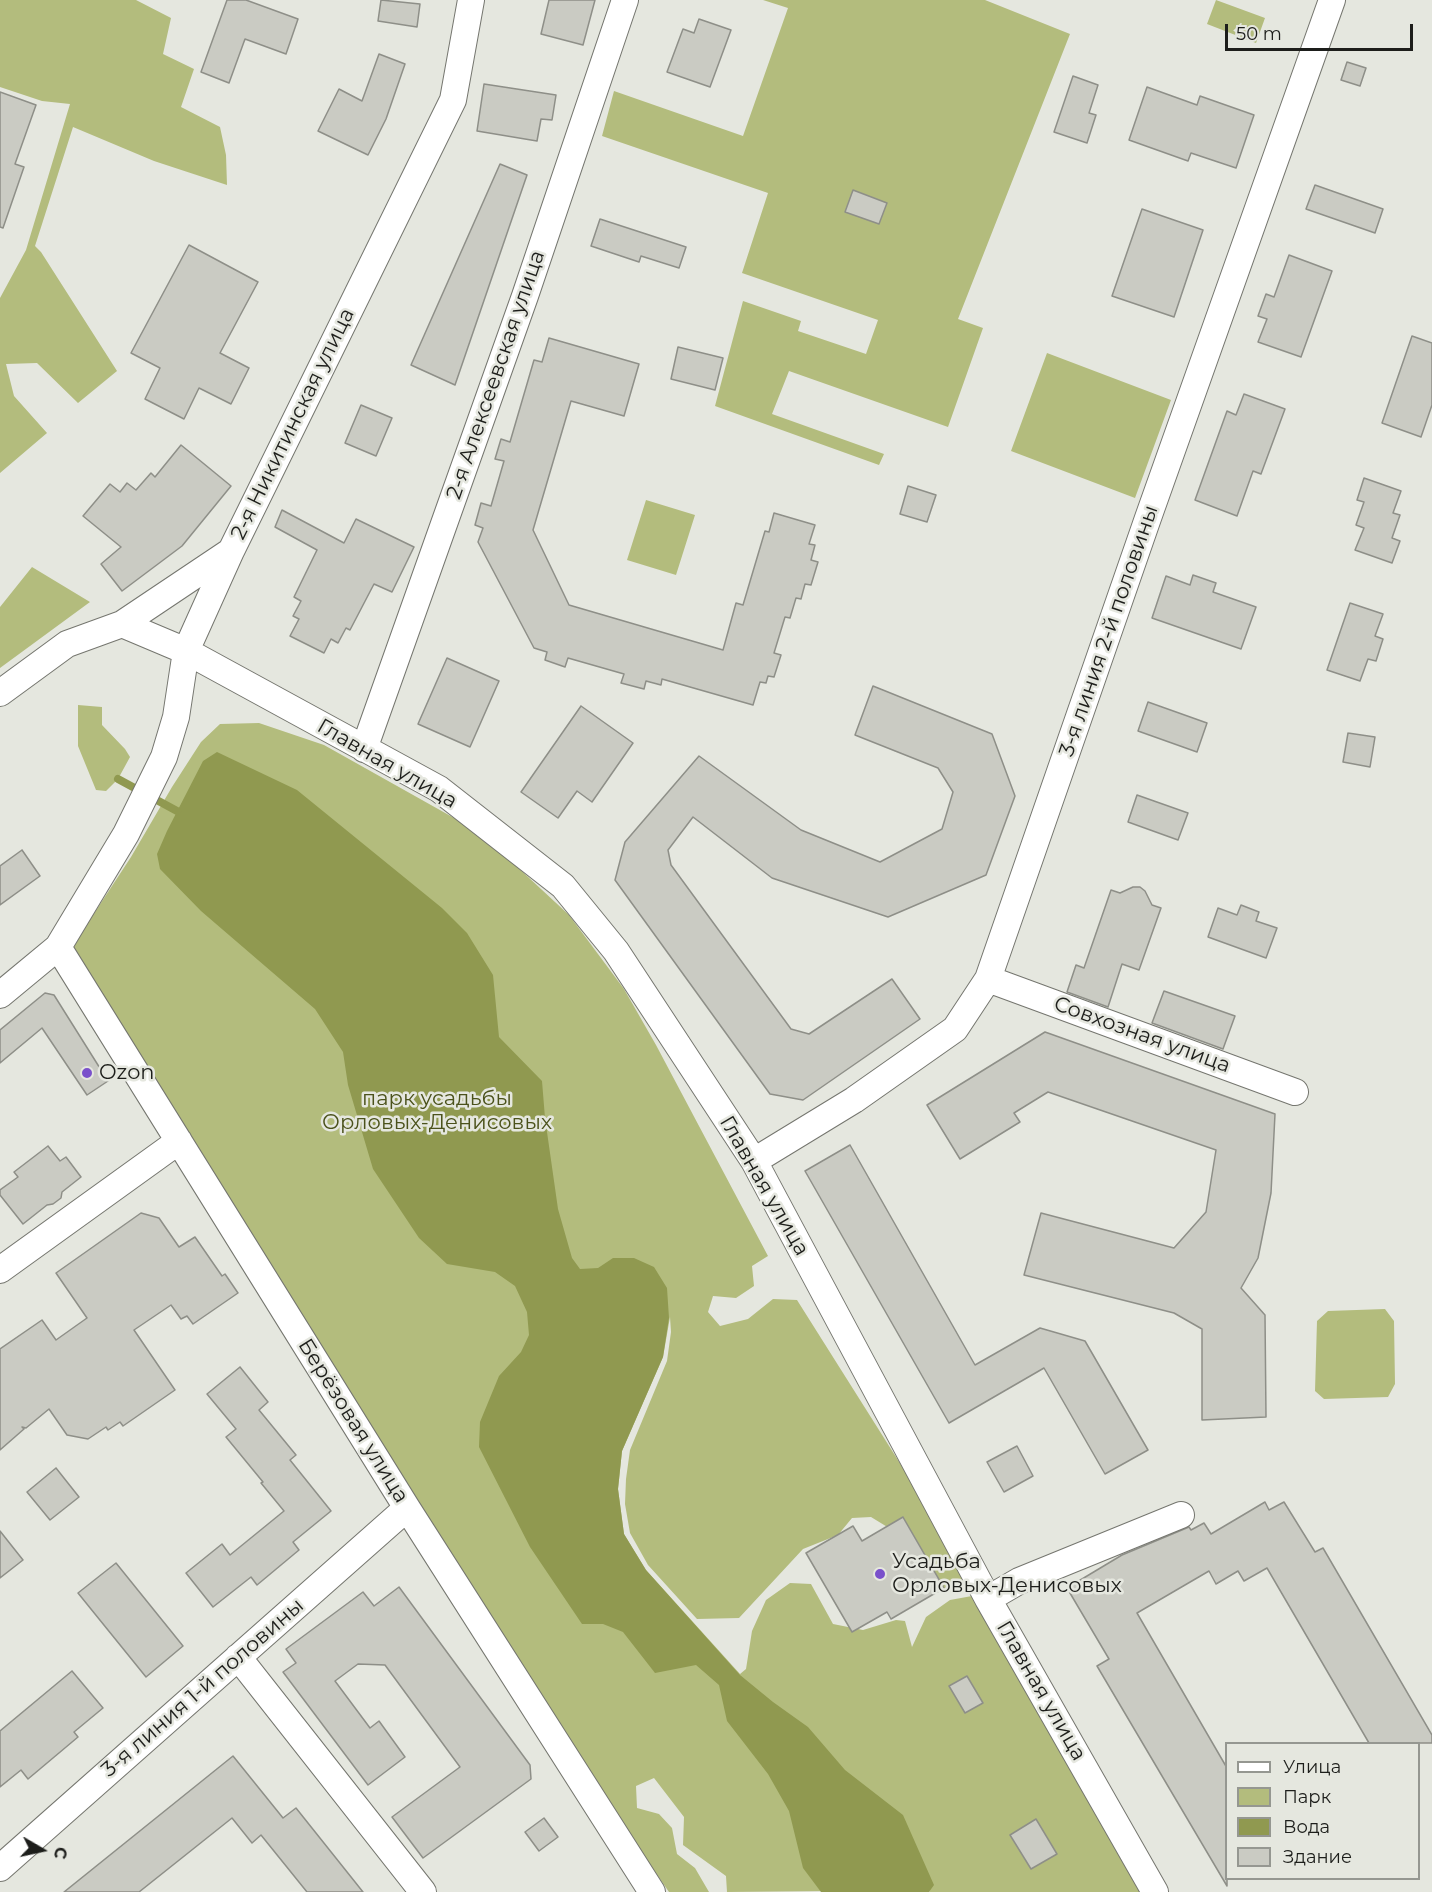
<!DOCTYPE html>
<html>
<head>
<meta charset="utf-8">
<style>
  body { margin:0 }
  #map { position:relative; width:1432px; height:1892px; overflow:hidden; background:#e5e7df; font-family:Montserrat,sans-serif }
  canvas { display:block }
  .legend { position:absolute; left:1225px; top:1742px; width:195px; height:138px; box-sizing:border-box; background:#e5e7df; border:2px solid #959791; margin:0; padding:8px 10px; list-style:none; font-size:18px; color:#1d1e1b }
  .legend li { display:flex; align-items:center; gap:12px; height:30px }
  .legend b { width:30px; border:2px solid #959791 }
  .north { position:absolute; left:12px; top:1820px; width:60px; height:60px; -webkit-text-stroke:4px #e5e7df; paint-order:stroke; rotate:99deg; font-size:16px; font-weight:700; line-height:24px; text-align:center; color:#1d1e1b }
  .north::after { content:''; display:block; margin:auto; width:21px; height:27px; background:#1d1e1b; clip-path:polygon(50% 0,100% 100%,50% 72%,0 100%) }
  .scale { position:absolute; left:1225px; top:24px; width:188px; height:27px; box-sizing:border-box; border:3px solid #1d1e1b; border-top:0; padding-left:8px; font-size:18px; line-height:21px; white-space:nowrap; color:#1d1e1b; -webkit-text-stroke:4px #e5e7df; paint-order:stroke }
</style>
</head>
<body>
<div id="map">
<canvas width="1432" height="1892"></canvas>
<ul class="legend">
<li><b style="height:8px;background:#fff"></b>Улица</li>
<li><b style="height:16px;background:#b3bc7d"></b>Парк</li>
<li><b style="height:16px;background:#909950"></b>Вода</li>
<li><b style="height:16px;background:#cacbc3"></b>Здание</li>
</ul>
<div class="north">С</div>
<div class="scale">50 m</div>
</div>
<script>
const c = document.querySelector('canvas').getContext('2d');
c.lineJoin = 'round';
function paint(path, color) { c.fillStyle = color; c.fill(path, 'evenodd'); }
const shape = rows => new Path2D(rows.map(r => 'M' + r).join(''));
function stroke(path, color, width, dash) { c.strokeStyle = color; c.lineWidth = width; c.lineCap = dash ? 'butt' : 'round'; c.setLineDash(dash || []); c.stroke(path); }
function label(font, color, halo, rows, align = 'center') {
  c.font = font + ' Montserrat,sans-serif'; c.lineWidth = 5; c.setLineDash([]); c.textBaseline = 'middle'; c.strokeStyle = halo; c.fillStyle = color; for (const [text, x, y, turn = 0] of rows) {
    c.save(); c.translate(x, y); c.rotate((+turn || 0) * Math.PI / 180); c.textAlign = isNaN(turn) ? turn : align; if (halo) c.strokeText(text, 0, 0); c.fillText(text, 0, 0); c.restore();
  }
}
paint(shape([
  [0,0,136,0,171,18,163,54,194,69,181,107,220,127,226,155,227,185,154,161,73,127,35,246,41,252,117,371,78,403,37,363,6,364,14,396,47,433,0,473,0,298,26,250,70,104,42,101,0,87],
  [763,0,985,0,1070,34,958,319,983,328,948,427,789,371,772,414,884,454,879,465,715,406,743,301,801,321,798,331,866,354,878,320,742,273,768,193,602,136,614,91,743,136,788,8],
  [1216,0,1265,18,1256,43,1207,24],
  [1047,353,1171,400,1135,498,1011,451],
  [646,500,695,515,676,575,627,560],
  [32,567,90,602,0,668,0,607],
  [78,705,102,707,102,725,125,749,130,757,118,779,106,791,96,790,78,746],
  [259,723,324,745,463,823,513,863,569,915,624,989,656,1045,768,1256,752,1266,754,1286,736,1298,713,1296,708,1312,720,1326,748,1319,773,1299,797,1300,966,1568,964,1584,950,1592,938,1589,907,1539,871,1517,852,1518,838,1535,803,1549,739,1618,697,1619,648,1565,630,1533,625,1504,626,1479,630,1450,667,1361,671,1332,670,1317,663,1357,622,1451,618,1489,624,1534,646,1570,740,1674,746,1669,752,1631,766,1600,790,1583,811,1584,833,1624,863,1630,896,1620,905,1621,912,1647,926,1617,950,1600,972,1596,1163,1892,929,1892,930,1890,727,1892,726,1876,683,1845,684,1817,654,1778,636,1786,637,1808,659,1814,672,1828,677,1854,695,1868,709,1892,669,1892,595,1785,72,947,131,857,172,787,201,742,220,724],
  [1385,1309,1394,1321,1395,1384,1388,1397,1324,1399,1315,1391,1317,1321,1328,1311]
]), '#b3bc7d');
paint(shape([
  [217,752,297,790,442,908,467,933,493,975,499,1037,542,1081,545,1118,558,1209,572,1258,580,1269,598,1268,613,1258,634,1258,654,1267,667,1288,669,1318,663,1357,622,1451,618,1489,624,1534,646,1570,740,1675,773,1702,808,1727,845,1770,903,1815,934,1885,929,1892,821,1892,803,1868,789,1811,768,1774,727,1721,719,1685,696,1665,655,1673,623,1632,603,1624,582,1624,530,1547,479,1447,480,1422,499,1376,521,1352,529,1335,527,1312,515,1286,495,1272,447,1264,419,1238,373,1169,348,1085,343,1052,315,1009,201,911,160,869,157,854,167,831,203,761]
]), '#909950');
stroke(shape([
  [118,779,177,811]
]), '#909950', 8);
const building = shape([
  [227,0,246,0,298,19,286,54,245,39,229,83,201,72,227,0],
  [381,0,420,4,417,27,378,21,381,0],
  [549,0,595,0,583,45,541,34,549,0],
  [699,19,731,30,710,87,667,72,683,29,694,33,699,19],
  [379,54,405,64,386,119,368,155,318,131,339,89,362,101,379,54],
  [1347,62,1366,68,1360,86,1341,80,1347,62],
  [1073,76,1098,85,1089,113,1096,115,1087,143,1054,132,1073,76],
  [484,84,556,95,552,120,541,119,537,141,477,131,484,84],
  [1147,87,1197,105,1200,96,1254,115,1236,168,1191,153,1188,161,1129,140,1147,87],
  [0,92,36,105,15,164,24,167,3,228,0,227,0,92],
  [500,164,527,175,455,385,411,365,500,164],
  [1315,185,1383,209,1375,233,1306,209,1315,185],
  [853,190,887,203,879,224,845,212,853,190],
  [1142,209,1203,230,1174,317,1112,296,1142,209],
  [600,219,686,247,679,268,641,256,639,262,591,246,600,219],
  [189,245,258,282,220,353,249,368,231,404,199,388,184,419,145,399,160,368,131,353,189,245],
  [1289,255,1332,271,1301,357,1258,342,1267,319,1258,316,1266,294,1274,297,1289,255],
  [1412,336,1432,343,1432,405,1421,437,1382,423,1412,336],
  [549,338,639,364,624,416,571,401,533,530,569,605,723,650,736,603,743,605,765,531,769,532,774,513,815,525,809,544,815,545,811,560,818,562,811,585,805,584,801,599,796,598,790,618,785,617,774,653,781,655,774,677,768,676,766,683,760,682,753,705,662,679,661,685,646,681,644,689,621,683,624,674,568,658,565,667,545,660,547,652,534,648,478,542,483,528,475,525,481,503,491,506,504,461,495,459,501,439,510,442,534,360,542,362,549,338],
  [678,347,723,358,715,390,671,379,678,347],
  [1244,394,1285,409,1261,474,1253,471,1237,516,1195,500,1227,411,1236,415,1244,394],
  [361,405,392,418,376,456,345,443,361,405],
  [181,445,231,486,182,546,122,591,101,564,121,547,83,516,110,484,120,492,127,483,136,490,151,473,155,477,181,445],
  [1364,478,1401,491,1393,513,1400,515,1392,538,1400,541,1392,563,1355,550,1364,528,1356,525,1364,502,1357,500,1364,478],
  [908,486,936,495,927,522,900,514,908,486],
  [282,510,344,543,356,519,414,547,392,592,374,584,350,630,346,628,338,643,331,639,324,653,290,636,299,619,293,616,301,601,294,597,317,550,275,527,282,510],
  [1193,575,1216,583,1213,592,1256,607,1241,649,1152,618,1166,576,1190,585,1193,575],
  [1350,603,1383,614,1375,636,1383,639,1376,661,1368,659,1360,681,1327,670,1350,603],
  [447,658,499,681,470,747,418,724,447,658],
  [873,686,992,734,1015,796,986,875,888,917,772,878,693,817,668,850,671,865,791,1029,809,1034,892,979,920,1019,803,1100,770,1094,615,880,625,842,699,756,801,830,880,862,942,829,953,792,938,768,855,735,873,686],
  [1148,702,1207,723,1197,752,1138,731,1148,702],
  [581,706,633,743,592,802,577,791,558,818,521,792,581,706],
  [1348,733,1375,737,1370,767,1343,762,1348,733],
  [1137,795,1188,813,1178,840,1128,822,1137,795],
  [22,850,40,876,0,905,0,866,22,850],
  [1133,887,1140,887,1145,891,1152,905,1161,908,1139,970,1122,964,1108,1007,1067,992,1076,965,1084,968,1111,890,1120,893,1133,887],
  [1241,905,1259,912,1256,921,1277,928,1266,958,1208,937,1218,908,1237,915,1241,905],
  [1164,991,1235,1016,1223,1049,1152,1023,1164,991],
  [45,993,54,995,108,1081,87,1095,42,1028,0,1063,0,1030,45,993],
  [1045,1032,1275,1114,1271,1193,1258,1258,1241,1288,1265,1315,1266,1417,1202,1420,1202,1329,1174,1313,1024,1275,1041,1213,1174,1248,1206,1212,1216,1150,1048,1092,1014,1113,1020,1122,960,1159,927,1105,1045,1032],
  [850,1145,975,1365,1040,1328,1085,1341,1148,1450,1105,1474,1044,1368,949,1423,805,1171,850,1145],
  [48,1146,60,1161,66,1157,81,1177,62,1192,61,1198,53,1204,47,1205,23,1224,0,1195,0,1190,18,1177,14,1172,48,1146],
  [141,1213,159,1218,179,1247,195,1237,222,1276,225,1274,238,1293,193,1324,187,1316,181,1319,171,1305,134,1330,175,1390,123,1426,120,1422,108,1430,106,1427,88,1439,67,1435,49,1409,26,1428,22,1427,24,1429,0,1450,0,1349,42,1320,56,1340,87,1318,56,1273,141,1213],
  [240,1367,268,1402,259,1410,296,1455,290,1460,331,1511,293,1542,299,1550,257,1585,251,1577,213,1607,186,1573,222,1544,230,1555,284,1511,261,1483,263,1482,226,1437,236,1429,207,1394,240,1367],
  [1017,1446,1033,1476,1004,1492,987,1462,1017,1446],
  [56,1468,79,1497,50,1520,27,1492,56,1468],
  [1265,1502,1269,1510,1284,1502,1315,1552,1323,1548,1432,1735,1432,1743,1369,1743,1267,1568,1244,1581,1238,1571,1216,1584,1209,1571,1137,1613,1227,1768,1227,1886,1097,1666,1109,1659,1067,1588,1122,1555,1189,1527,1191,1530,1204,1523,1211,1534,1265,1502],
  [903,1517,944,1588,891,1619,887,1612,852,1632,806,1553,853,1526,862,1541,903,1517],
  [0,1531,23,1560,0,1578,0,1531],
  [116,1563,183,1646,146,1677,78,1593,116,1563],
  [399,1587,530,1765,531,1779,423,1858,392,1817,460,1767,385,1665,358,1664,335,1681,370,1728,379,1721,405,1757,368,1785,283,1672,296,1663,286,1649,363,1592,374,1606,399,1587],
  [72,1671,103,1708,74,1732,78,1737,28,1779,21,1770,0,1787,0,1731,72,1671],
  [967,1676,983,1703,965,1713,949,1686,967,1676],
  [233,1756,283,1818,296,1808,363,1892,307,1892,261,1835,252,1843,232,1818,139,1892,64,1892,233,1756],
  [544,1818,558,1837,539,1851,525,1832,544,1818],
  [1036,1819,1057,1854,1031,1869,1010,1835,1036,1819]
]);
paint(building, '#cacbc3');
stroke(building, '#8e8f88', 1.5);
const street = shape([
  [122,624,231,551],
  [0,693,67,644,122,624,186,651,439,789,563,886,616,951,754,1161,988,1599,1155,1892],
  [364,749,525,296,625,0],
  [58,947,407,1508,652,1892],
  [988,979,1295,1092],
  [0,995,58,947,126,834,164,757,176,717,186,651,231,551,453,100,471,0],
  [754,1161,854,1100,955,1029,988,979,1148,518,1332,0],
  [0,1270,179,1141],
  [988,1599,1019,1581,1181,1515],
  [238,1657,423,1892],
  [0,1868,407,1508]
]);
stroke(street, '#75766f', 28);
stroke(street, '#fff', 26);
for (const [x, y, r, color] of [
  [87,1073,6,"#7a51cb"],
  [880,1574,6,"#7a51cb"]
]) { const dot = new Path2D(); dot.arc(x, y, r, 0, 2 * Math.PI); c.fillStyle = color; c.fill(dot); stroke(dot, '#e5e7df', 2); }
label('21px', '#1d1e1b', '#e5e7df', [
  ["2-я Алексеевская улица",496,375,-71],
  ["2-я Никитинская улица",293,424,-64],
  ["3-я линия 2-й половины",1109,631,-71],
  ["Главная улица",387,764,30],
  ["Совхозная улица",1142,1035,20],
  ["Главная улица",764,1186,60],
  ["Берёзовая улица",353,1421,58],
  ["3-я линия 1-й половины",203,1688,-41],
  ["Главная улица",1041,1691,60]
]);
label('21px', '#1d1e1b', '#e5e7df', [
  ["Ozon",99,1073],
  ["Усадьба",892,1562],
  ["Орловых-Денисовых",892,1586]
], 'left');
label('21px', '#4b521b', '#e5e7df', [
  ["парк усадьбы",437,1099],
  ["Орловых-Денисовых",437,1123]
]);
</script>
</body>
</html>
